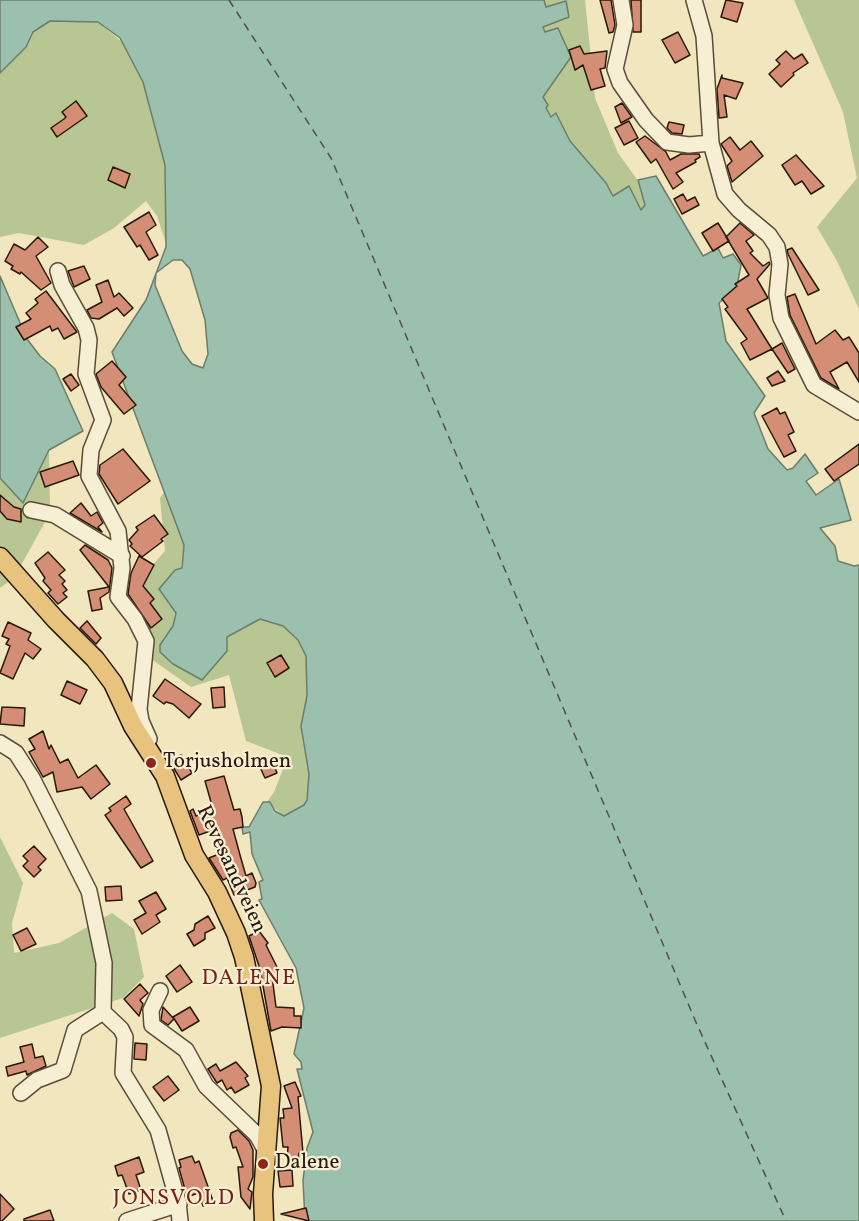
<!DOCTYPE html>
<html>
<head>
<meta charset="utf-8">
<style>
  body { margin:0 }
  canvas { display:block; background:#f1e6bd }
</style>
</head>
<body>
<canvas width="859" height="1221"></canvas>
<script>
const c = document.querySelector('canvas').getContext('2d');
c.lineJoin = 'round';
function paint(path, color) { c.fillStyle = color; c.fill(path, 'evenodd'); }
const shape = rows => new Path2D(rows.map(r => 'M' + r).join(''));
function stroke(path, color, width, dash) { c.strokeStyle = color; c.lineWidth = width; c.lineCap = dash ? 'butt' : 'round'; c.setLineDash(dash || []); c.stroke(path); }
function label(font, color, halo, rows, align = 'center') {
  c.font = font + ' Vollkorn,serif'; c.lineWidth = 4.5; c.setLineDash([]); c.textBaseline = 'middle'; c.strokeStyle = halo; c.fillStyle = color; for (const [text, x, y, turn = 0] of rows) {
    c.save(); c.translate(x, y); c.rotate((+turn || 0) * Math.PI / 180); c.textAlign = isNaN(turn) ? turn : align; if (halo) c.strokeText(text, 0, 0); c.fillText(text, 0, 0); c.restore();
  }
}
paint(shape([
  [544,0,585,0,595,98,618,153,639,182,645,205,640,210,613,196,606,183,570,141,557,113,551,117,546,108,543,97,560,74,562,66,543,27,569,17,546,7],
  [794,0,859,0,859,309,837,261,817,227,857,178,843,112],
  [50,21,98,22,123,43,143,82,165,165,166,243,157,216,146,201,114,228,84,245,19,233,0,237,0,73,33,32],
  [49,450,50,513,14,578,0,588,0,478,23,502],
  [165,491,184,545,173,626,160,645,227,637,260,619,283,626,298,640,306,656,307,697,301,726,309,774,307,800,304,805,284,816,267,802,274,792,288,757,246,741,229,675,191,687,151,659,141,578,165,551,160,498],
  [0,837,23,883,12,923,14,953,59,943,112,913,134,929,144,977,123,998,0,1038,0,1072]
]), '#b8c693');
const water = shape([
  [0,0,544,0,546,7,566,1,569,17,543,27,545,32,558,28,571,57,543,97,548,105,546,108,551,117,556,113,570,141,606,183,613,196,629,186,641,210,645,205,638,180,656,176,703,256,718,248,723,258,733,254,741,265,737,286,719,303,726,341,765,396,754,413,768,449,787,470,793,468,805,454,818,473,806,481,816,495,839,479,851,520,820,528,835,546,838,561,854,566,859,565,859,1221,305,1221,303,1180,307,1148,313,1132,297,1069,302,1069,301,1062,294,1054,304,1008,296,968,259,900,262,899,259,882,263,880,252,854,250,832,243,834,242,827,249,827,263,802,270,802,275,811,284,816,304,805,307,800,309,774,301,726,307,696,306,656,298,640,283,626,260,619,227,637,227,651,202,680,173,664,160,652,160,645,173,626,176,613,159,589,175,570,182,568,184,545,112,352,146,300,166,247,165,165,143,82,120,38,98,22,50,21,33,32,26,47,0,73,0,0],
  [173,260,182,260,190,269,205,320,208,354,203,368,192,364,182,351,155,285,156,273,173,260],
  [0,276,27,339,40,356,55,369,83,431,49,450,23,503,0,478,0,276]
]);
paint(water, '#9bc0ad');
stroke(water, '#6d7d6c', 1.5);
stroke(shape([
  [229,0,331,158,695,1020,786,1221]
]), '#515343', 1.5, [8, 6]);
const building = shape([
  [600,0,611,0,615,25,613,32,609,33,600,0],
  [631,0,641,0,641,32,633,32,631,0],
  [726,0,743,3,737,22,721,17,726,0],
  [678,32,690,55,675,63,662,40,678,32],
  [580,46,584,54,607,51,605,68,600,69,605,86,591,90,583,65,575,70,569,50,580,46],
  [786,51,794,59,802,54,808,63,793,73,794,75,781,87,769,74,780,64,776,60,786,51],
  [722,75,722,78,743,83,736,99,724,95,727,117,719,118,717,89,722,75],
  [76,101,87,116,57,137,51,128,64,119,66,117,62,112,76,101],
  [622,103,632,117,621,123,615,107,622,103],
  [629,121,638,138,624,145,615,128,629,121],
  [669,122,684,125,682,134,672,133,667,128,669,122],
  [645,136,666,152,670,160,681,154,699,154,700,157,695,160,696,162,676,173,683,182,673,189,656,159,651,163,636,142,645,136],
  [730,137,740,150,751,141,763,156,732,182,727,166,732,161,721,144,730,137],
  [796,155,824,186,811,194,802,181,795,185,782,165,796,155],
  [113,167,130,174,125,188,108,180,113,167],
  [683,194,687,201,695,197,699,205,682,214,674,199,683,194],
  [149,212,156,225,146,232,158,255,149,260,140,245,137,247,124,227,149,212],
  [718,223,729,241,713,251,702,233,718,223],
  [740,223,754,235,746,241,753,251,750,253,763,266,769,262,770,264,757,279,768,298,747,309,772,349,750,360,741,343,747,339,725,309,728,307,722,299,737,286,735,284,749,275,726,237,740,223],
  [38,237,48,247,36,256,51,283,41,290,21,272,20,274,11,269,13,266,5,261,14,244,25,250,38,237],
  [792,248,819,290,808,295,788,254,787,250,792,248],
  [84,266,90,279,74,287,68,271,84,266],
  [108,280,114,297,119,293,133,308,124,316,117,308,99,319,91,318,87,310,102,302,96,285,108,280],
  [46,291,77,332,64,339,58,328,52,331,50,326,24,340,16,327,31,319,26,313,38,303,35,299,46,291],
  [795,294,816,344,835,330,843,340,849,337,859,353,859,382,847,362,830,372,839,389,821,378,790,315,787,297,795,294],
  [782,343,795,369,788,373,772,349,782,343],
  [112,361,126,377,119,385,136,405,124,414,101,387,96,374,112,361],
  [778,371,785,381,772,386,767,378,778,371],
  [71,374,79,385,71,391,63,379,71,374],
  [777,408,780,414,785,412,794,432,788,435,796,451,784,457,762,416,777,408],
  [859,444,859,464,834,481,825,469,859,444],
  [123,449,150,481,118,504,99,474,100,465,123,449],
  [73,461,79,475,45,487,40,472,73,461],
  [0,495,14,507,21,509,21,522,7,519,0,511,0,495],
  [81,503,91,516,97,512,103,523,98,527,102,532,70,513,81,503],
  [154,515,168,534,161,539,163,541,142,557,130,546,132,544,129,540,138,530,136,527,154,515],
  [85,545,108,560,112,568,109,592,100,598,102,609,92,611,88,591,109,587,80,550,85,545],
  [48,552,65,570,59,575,65,581,62,584,67,590,63,593,67,597,58,604,48,593,51,590,43,581,45,578,35,563,48,552],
  [139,556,154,565,143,586,154,599,150,603,162,619,151,628,128,594,131,573,139,556],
  [87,621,101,638,96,644,80,628,87,621],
  [8,622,31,633,28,640,41,649,33,659,25,653,13,679,0,673,10,646,6,644,9,639,2,636,8,622],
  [281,655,289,668,275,677,267,663,281,655],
  [165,679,201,704,189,718,173,704,166,702,164,704,153,696,165,679],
  [67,681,87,690,80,704,61,695,67,681],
  [224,687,225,707,213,708,211,688,224,687],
  [2,707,25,708,24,726,0,724,2,707],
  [43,731,49,749,51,745,60,763,68,759,78,778,96,765,110,784,91,799,82,787,57,792,53,772,43,777,29,752,35,749,29,739,43,731],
  [181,755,192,773,181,780,170,762,181,755],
  [271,758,277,773,265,778,258,763,271,758],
  [224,776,234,810,240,809,242,817,243,827,233,829,240,855,246,876,252,873,256,883,255,887,234,895,227,878,223,880,209,858,219,854,213,830,199,835,190,811,193,809,196,816,213,809,205,781,224,776],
  [126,796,131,804,124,809,153,861,141,868,105,815,111,811,109,808,126,796],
  [34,846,46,859,38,867,41,870,34,877,23,866,28,861,23,856,34,846],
  [121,886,122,900,106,901,105,887,121,886],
  [156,892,166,909,156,915,160,922,142,934,134,920,146,913,139,901,156,892],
  [208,916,215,928,205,933,205,939,194,946,187,934,194,930,195,924,208,916],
  [27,928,36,944,21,951,13,935,27,928],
  [259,931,268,943,266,945,277,967,278,976,272,976,276,1007,294,1008,294,1016,301,1016,301,1028,282,1027,271,1031,260,969,249,936,259,931],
  [180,965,192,982,177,992,166,976,180,965],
  [140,984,148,993,140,1000,143,1004,139,1016,124,999,140,984],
  [163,1007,174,1019,168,1025,161,1020,163,1007],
  [190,1007,199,1021,182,1031,173,1017,190,1007],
  [135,1043,147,1044,146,1060,134,1059,135,1043],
  [32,1044,35,1058,43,1056,46,1066,27,1075,26,1071,8,1076,6,1067,24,1062,20,1047,32,1044],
  [236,1062,248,1076,245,1078,249,1085,235,1093,231,1087,227,1090,222,1080,217,1083,208,1069,216,1064,220,1071,236,1062],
  [168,1076,179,1090,164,1101,153,1087,168,1076],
  [295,1082,301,1096,298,1097,303,1153,299,1153,298,1161,287,1160,288,1147,283,1147,280,1118,284,1118,283,1109,292,1108,284,1086,295,1082],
  [238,1130,249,1141,253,1150,253,1177,248,1189,252,1192,250,1209,241,1197,238,1167,243,1167,236,1147,233,1148,230,1137,231,1133,238,1130],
  [192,1156,195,1163,199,1161,213,1201,203,1206,198,1193,187,1197,179,1168,181,1167,179,1160,192,1156],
  [139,1157,144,1172,136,1175,141,1190,129,1194,122,1175,118,1176,115,1166,139,1157],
  [292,1170,293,1186,280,1187,278,1171,292,1170],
  [0,1194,14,1209,2,1221,0,1221,0,1194],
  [306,1208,309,1221,281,1214,306,1208],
  [50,1210,54,1221,24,1221,24,1219,50,1210]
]);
paint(building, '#d58e76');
stroke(building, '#29190a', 1.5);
const minor = shape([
  [621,0,625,25,615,69,620,83,646,120,667,142,689,145,711,143],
  [694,0,704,36,711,143,725,194,739,210,769,235,777,247,780,264,777,295,781,318,814,385,859,412],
  [58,271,62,285,86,328,89,340,86,374,103,420,91,450,89,476,118,531,122,568,118,597,135,619,146,641,139,709,141,721,149,739],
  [31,510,55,515,122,556],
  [0,743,16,753,32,778,89,891,104,963,103,1012],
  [160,991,151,1010,152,1025,186,1050,206,1086,257,1135,267,1153],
  [103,1012,121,1029,125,1037,123,1073,158,1130,178,1202,180,1221],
  [21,1093,37,1080,63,1070,75,1030,103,1012],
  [127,1221,179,1204]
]);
const major = shape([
  [0,557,56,620,95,659,113,683,133,726,165,776,194,855,217,892,236,933,244,957,271,1086,263,1194,264,1221]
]);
stroke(minor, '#5b4c37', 18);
stroke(major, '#29190a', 21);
stroke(minor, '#f6efd4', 15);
stroke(major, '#e8c37e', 18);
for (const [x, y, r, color] of [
  [151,763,6,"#8f2418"],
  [263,1164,6,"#8f2418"]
]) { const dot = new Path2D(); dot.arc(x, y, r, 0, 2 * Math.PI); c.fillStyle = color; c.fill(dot); stroke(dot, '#f6efd4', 2); }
label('21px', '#29190a', '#f6efd4', [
  ["Torjusholmen",163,763],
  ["Dalene",275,1164]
], 'left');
label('21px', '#29190a', '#f6efd4', [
  ["Revesandveien",230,870,65]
]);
c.letterSpacing = '1.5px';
label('22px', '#7a1f14', '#f6efd4', [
  ["DALENE",249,980],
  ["JONSVOLD",174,1200]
]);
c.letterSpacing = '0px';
</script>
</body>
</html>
